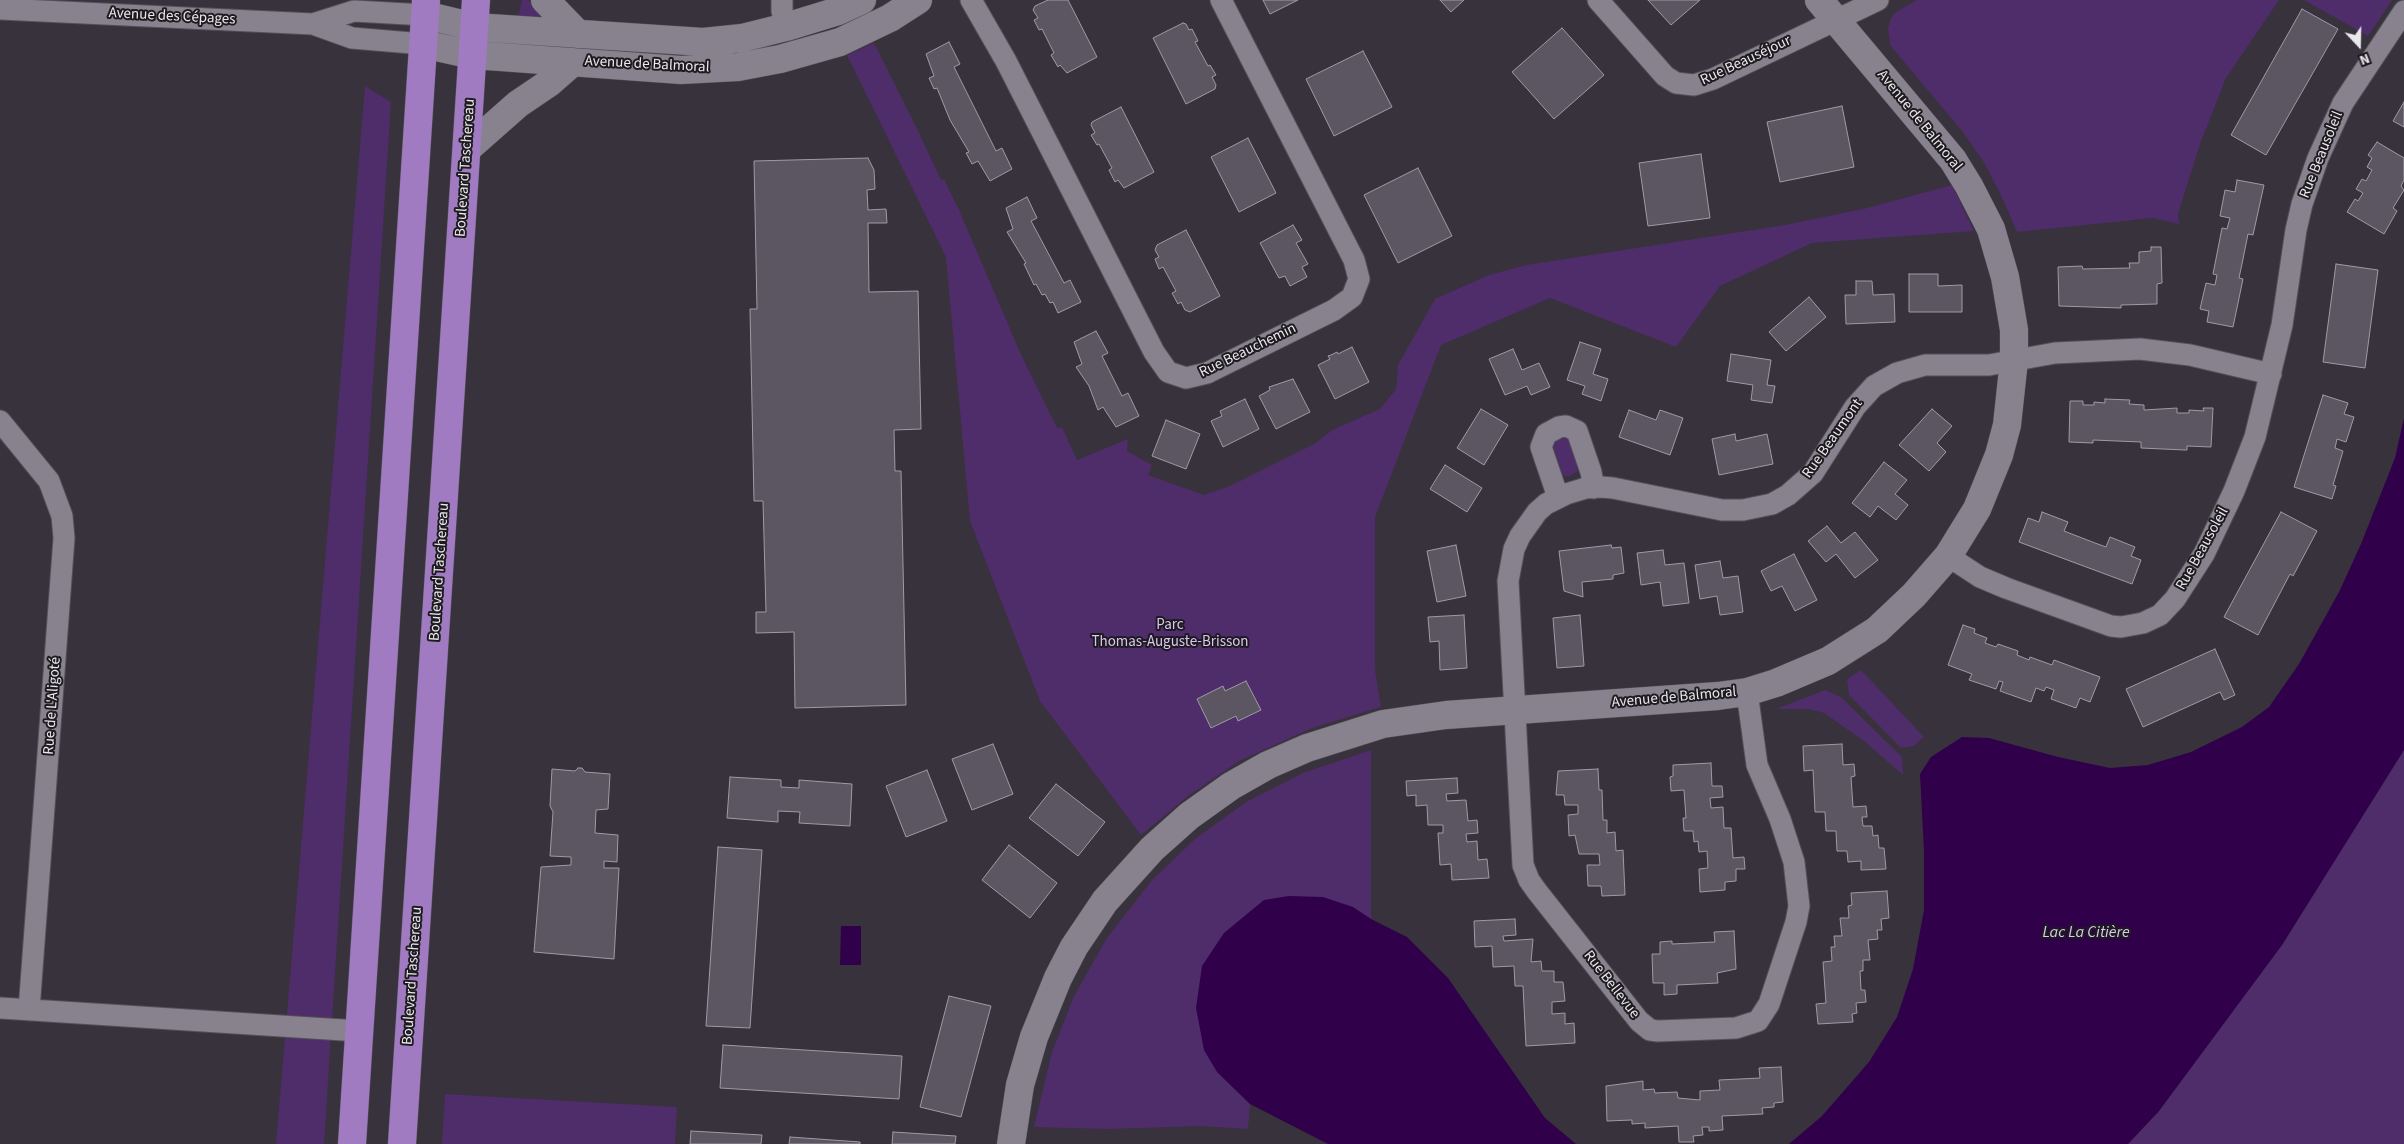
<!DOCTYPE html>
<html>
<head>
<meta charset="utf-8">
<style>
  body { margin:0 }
  #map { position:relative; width:2404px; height:1144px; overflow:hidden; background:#37323c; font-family:"Source Sans 3",sans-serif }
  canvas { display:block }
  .north { position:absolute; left:2334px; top:20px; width:50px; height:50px; -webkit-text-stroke:4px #1d1b20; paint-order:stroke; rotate:159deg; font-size:14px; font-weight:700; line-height:20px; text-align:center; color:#eae7ed }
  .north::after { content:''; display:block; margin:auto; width:18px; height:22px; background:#eae7ed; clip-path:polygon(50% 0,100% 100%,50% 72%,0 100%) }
</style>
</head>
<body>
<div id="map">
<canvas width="2404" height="1144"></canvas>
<div class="north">N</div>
</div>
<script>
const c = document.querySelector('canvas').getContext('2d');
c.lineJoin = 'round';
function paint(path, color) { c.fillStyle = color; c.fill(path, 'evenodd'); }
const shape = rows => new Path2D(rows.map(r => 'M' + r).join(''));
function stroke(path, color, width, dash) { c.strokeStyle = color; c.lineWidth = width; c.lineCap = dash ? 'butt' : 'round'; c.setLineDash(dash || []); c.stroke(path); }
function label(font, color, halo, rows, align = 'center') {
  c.font = font + ' "Source Sans 3",sans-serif'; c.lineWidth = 4; c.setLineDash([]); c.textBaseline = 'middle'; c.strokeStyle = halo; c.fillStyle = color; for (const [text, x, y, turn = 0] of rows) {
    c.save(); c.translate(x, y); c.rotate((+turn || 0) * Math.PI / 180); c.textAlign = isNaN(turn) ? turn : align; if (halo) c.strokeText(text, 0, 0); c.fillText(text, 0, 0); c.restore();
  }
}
paint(shape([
  [522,0,528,0,543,13,546,21,518,18],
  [1917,0,2279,0,2226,78,2200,144,2178,214,2179,224,2153,218,2017,232,2000,193,1983,161,1962,131,1890,45,1888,28,1891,18,1896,12],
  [2304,0,2392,0,2368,36],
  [874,43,920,135,941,180,944,179,960,212,1019,350,1046,406,1057,428,1062,427,1077,460,1128,439,1127,451,1152,465,1148,475,1204,495,1230,486,1316,443,1332,430,1380,409,1396,389,1398,365,1435,299,1489,275,1526,265,1785,225,1867,208,1952,185,1974,231,1812,243,1720,286,1676,347,1550,298,1441,345,1375,517,1375,670,1381,707,1312,728,1239,761,1188,796,1141,835,1040,701,970,521,946,257,847,55],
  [365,86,391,102,324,1144,276,1144],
  [1565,437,1572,443,1577,466,1577,472,1568,477,1563,475,1553,446,1555,441],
  [1861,670,1924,737,1914,746,1901,748,1849,695,1847,679],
  [1825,690,1841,697,1902,757,1903,775,1864,741,1824,713,1809,709,1776,709],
  [1371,750,1371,919,1353,907,1217,1072,1250,1104,1248,1129,1201,1126,1108,1129,1034,1127,1052,1052,1074,996,1107,938,1152,880,1195,839,1246,802,1303,773],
  [2404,750,2404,1144,2128,1144,2159,1111,2282,945],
  [445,1094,677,1107,675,1144,442,1144]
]), '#4f2c6a');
paint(shape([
  [2404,418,2404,750,2282,945,2159,1111,2128,1144,1789,1144,1822,1116,1869,1062,1897,1017,1913,969,1924,910,1924,851,1920,774,1931,757,1962,737,1989,738,2058,757,2110,768,2148,765,2191,752,2242,727,2269,707,2299,664,2339,592,2361,544,2395,458],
  [1289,896,1323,897,1353,907,1371,919,1407,937,1448,978,1545,1118,1576,1144,1328,1144,1250,1104,1217,1072,1204,1050,1196,1008,1202,966,1224,933,1264,900],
  [841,926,861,926,861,965,840,965]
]), '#30004b');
const building = shape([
  [1048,0,1068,0,1097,57,1067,73,1060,65,1058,67,1051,55,1054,53,1042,29,1039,30,1034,20,1038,18,1033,10,1035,6,1048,0],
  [1263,0,1298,0,1270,14,1263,0],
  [1440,0,1464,0,1451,12,1440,0],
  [1648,0,1700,0,1671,25,1648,0],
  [2302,9,2338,29,2266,155,2231,135,2302,9],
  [1183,23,1186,24,1189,30,1192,29,1198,41,1195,42,1208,66,1210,65,1216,75,1212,77,1216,85,1215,89,1186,104,1153,38,1183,23],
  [1562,28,1604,75,1554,119,1512,72,1562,28],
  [949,42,960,64,954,67,996,151,1002,148,1012,169,990,181,978,161,972,164,966,153,969,152,950,120,937,88,934,89,929,78,934,76,926,54,949,42],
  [1363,51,1392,107,1334,136,1306,79,1363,51],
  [2404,102,2404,127,2393,121,2404,102],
  [1842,106,1854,167,1780,182,1767,122,1842,106],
  [1121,107,1154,172,1124,188,1118,180,1115,182,1109,170,1112,168,1099,144,1097,145,1091,135,1095,133,1091,125,1092,122,1121,107],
  [1248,138,1276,193,1239,212,1211,157,1248,138],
  [2377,142,2404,158,2404,180,2401,186,2404,190,2393,208,2397,211,2384,234,2347,212,2355,199,2358,201,2363,193,2356,189,2362,179,2366,181,2372,170,2367,167,2372,158,2368,155,2377,142],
  [1701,154,1710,218,1648,226,1639,163,1701,154],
  [868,158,874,170,875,189,867,190,868,210,886,209,887,223,868,223,869,292,918,291,921,429,894,430,895,471,901,471,906,705,795,708,794,632,756,633,756,612,766,612,763,501,754,501,750,309,757,309,754,161,868,158],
  [1418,168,1452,236,1398,263,1364,195,1418,168],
  [2237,180,2264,185,2253,235,2248,234,2243,259,2239,278,2243,279,2233,327,2207,322,2209,311,2200,309,2206,283,2215,285,2217,275,2213,274,2222,228,2227,229,2230,218,2220,216,2225,190,2235,192,2237,180],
  [1027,197,1037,218,1031,221,1038,234,1064,283,1070,280,1081,302,1058,313,1053,302,1050,303,1045,294,1042,295,1036,284,1034,285,1024,264,1026,263,1007,232,1013,229,1006,208,1027,197],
  [1293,225,1302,240,1296,243,1308,264,1302,267,1307,277,1290,286,1285,276,1279,278,1260,243,1293,225],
  [1186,230,1220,296,1190,312,1185,310,1181,302,1178,304,1172,293,1176,291,1163,267,1159,269,1155,259,1159,257,1155,250,1157,245,1186,230],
  [2151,247,2161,247,2162,283,2157,284,2157,304,2121,305,2121,308,2059,306,2058,267,2082,266,2083,269,2130,268,2129,263,2139,263,2139,252,2151,251,2151,247],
  [2336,264,2378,270,2365,368,2323,362,2336,264],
  [1909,274,1938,274,1938,286,1962,285,1962,312,1909,312,1909,274],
  [1856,281,1872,281,1873,295,1894,294,1895,322,1846,324,1845,295,1856,295,1856,281],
  [1809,297,1826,317,1786,351,1769,332,1809,297],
  [1096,331,1108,353,1102,356,1122,396,1128,393,1139,416,1116,427,1103,407,1098,410,1089,386,1076,367,1082,364,1074,342,1096,331],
  [1580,342,1601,349,1593,374,1608,379,1601,401,1582,394,1585,386,1567,380,1580,342],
  [1352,347,1369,382,1335,399,1318,365,1330,359,1328,356,1331,355,1337,352,1338,354,1352,347],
  [1513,349,1522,370,1539,363,1550,387,1531,395,1527,386,1505,395,1489,359,1513,349],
  [1731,354,1771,360,1767,385,1775,386,1772,403,1751,400,1753,385,1727,381,1731,354],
  [1293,379,1310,412,1276,429,1259,396,1270,390,1269,387,1293,379],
  [2323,395,2348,403,2344,414,2354,417,2346,442,2337,439,2335,448,2343,451,2333,485,2336,486,2332,499,2294,487,2323,395],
  [1245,399,1259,429,1223,447,1211,421,1222,416,1220,411,1245,399],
  [2105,399,2130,400,2129,404,2144,405,2144,410,2177,408,2177,413,2189,413,2189,410,2204,411,2203,408,2213,408,2211,447,2187,446,2187,450,2185,450,2141,448,2141,442,2093,440,2093,443,2069,442,2070,401,2083,401,2083,405,2094,405,2094,402,2105,403,2105,399],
  [1481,409,1508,425,1484,465,1457,448,1481,409],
  [1932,409,1952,426,1937,443,1946,452,1929,471,1899,445,1932,409],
  [1629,410,1656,420,1660,410,1683,418,1670,455,1619,437,1629,410],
  [1166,420,1200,434,1186,469,1152,456,1166,420],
  [1735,434,1736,441,1767,434,1773,464,1719,475,1712,439,1735,434],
  [1884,462,1907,480,1895,494,1908,505,1896,520,1878,506,1870,517,1852,503,1884,462],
  [1445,465,1482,488,1467,512,1430,489,1445,465],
  [2042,512,2068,522,2064,531,2095,543,2106,547,2110,537,2135,547,2131,556,2141,560,2132,584,2019,542,2028,518,2039,522,2042,512],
  [2281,512,2317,531,2293,576,2290,574,2258,635,2224,617,2281,512],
  [1827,526,1841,543,1855,532,1878,560,1855,578,1836,554,1826,562,1808,541,1827,526],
  [1456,545,1466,596,1437,602,1427,551,1456,545],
  [1611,545,1612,548,1621,547,1624,573,1613,575,1613,579,1582,582,1583,597,1564,591,1559,551,1611,545],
  [1663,550,1665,565,1684,563,1689,603,1663,606,1660,582,1641,585,1637,553,1663,550],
  [1794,554,1817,600,1795,611,1782,586,1771,591,1761,571,1794,554],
  [1720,561,1723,578,1738,576,1743,612,1720,615,1717,596,1700,599,1695,565,1720,561],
  [1464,615,1467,668,1440,670,1439,641,1430,642,1428,617,1464,615],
  [1580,615,1584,666,1557,668,1553,618,1580,615],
  [1963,625,1975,629,1974,633,1987,638,1985,643,1996,647,1998,644,2018,651,2017,655,2029,660,2030,657,2052,665,2054,660,2100,677,2090,702,2080,698,2076,708,2051,699,2054,690,2046,687,2044,691,2036,688,2031,702,2000,691,2003,682,1999,681,1996,689,1969,680,1972,674,1948,665,1963,625],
  [2215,649,2235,695,2224,700,2220,692,2143,727,2126,689,2215,649],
  [1246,681,1261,710,1238,721,1236,716,1211,728,1197,699,1223,686,1225,691,1246,681],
  [993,744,1013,794,972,810,952,759,993,744],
  [1842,744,1843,765,1854,764,1855,776,1851,777,1853,807,1866,806,1867,817,1862,817,1863,826,1872,826,1873,836,1878,835,1879,848,1884,848,1886,869,1861,870,1861,861,1848,862,1847,851,1837,851,1836,831,1826,831,1825,812,1815,812,1813,770,1804,771,1803,746,1842,744],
  [1711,763,1712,786,1722,786,1723,797,1710,798,1711,808,1723,807,1724,828,1731,828,1733,858,1744,857,1745,869,1736,869,1736,881,1725,882,1725,890,1700,892,1699,869,1708,868,1707,851,1699,852,1698,841,1694,842,1693,831,1684,831,1683,818,1686,818,1684,790,1671,791,1670,777,1673,776,1673,765,1711,763],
  [578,768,582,768,585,772,610,774,608,809,596,810,595,833,618,835,617,862,604,861,604,868,619,868,614,959,534,952,541,867,571,865,571,857,550,856,553,812,550,806,552,769,575,771,578,768],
  [1598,769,1599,790,1602,790,1603,820,1607,820,1607,833,1615,832,1616,851,1623,850,1625,895,1602,896,1601,886,1588,886,1587,865,1600,865,1599,854,1579,854,1575,835,1569,836,1568,815,1578,814,1578,805,1565,805,1564,795,1556,795,1558,771,1598,769],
  [927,770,947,821,906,837,886,786,927,770],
  [730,777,781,780,781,787,799,788,799,780,852,784,850,826,799,823,800,812,778,811,778,822,727,818,730,777],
  [1457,778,1458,793,1446,794,1447,801,1466,800,1468,821,1477,820,1478,833,1466,834,1467,842,1477,841,1478,860,1487,859,1489,878,1452,880,1451,864,1440,865,1438,833,1443,833,1443,825,1428,825,1427,805,1416,806,1416,795,1407,796,1406,781,1457,778],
  [1056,784,1105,822,1078,856,1029,818,1056,784],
  [1009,845,1057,883,1030,918,982,880,1009,845],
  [718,847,762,850,750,1028,706,1026,718,847],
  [1887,891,1889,918,1881,919,1882,930,1877,930,1878,939,1868,940,1870,960,1863,960,1863,971,1860,971,1861,990,1865,990,1866,1002,1856,1003,1857,1013,1852,1014,1853,1022,1818,1024,1816,1004,1826,1003,1823,962,1832,961,1831,947,1835,947,1834,936,1842,936,1840,918,1849,918,1848,906,1852,905,1851,893,1887,891],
  [1515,919,1516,935,1503,936,1504,941,1533,939,1531,962,1541,961,1542,971,1554,971,1554,982,1563,982,1565,1001,1552,1002,1552,1014,1565,1013,1565,1024,1574,1023,1575,1043,1526,1046,1523,986,1515,986,1514,966,1493,967,1492,946,1475,947,1474,921,1515,919],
  [1734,931,1736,969,1717,973,1718,983,1677,985,1677,994,1664,995,1664,983,1653,983,1652,954,1660,954,1660,942,1672,941,1672,944,1715,942,1714,932,1734,931],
  [949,996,991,1006,961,1117,920,1107,949,996],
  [723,1045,902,1056,899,1099,720,1088,723,1045],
  [1781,1067,1783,1102,1774,1103,1774,1107,1762,1108,1763,1114,1722,1116,1723,1130,1709,1131,1709,1127,1702,1127,1703,1135,1693,1136,1694,1142,1679,1142,1678,1126,1645,1128,1645,1123,1632,1124,1632,1120,1607,1121,1606,1086,1643,1081,1643,1090,1654,1089,1655,1093,1677,1092,1678,1098,1700,1100,1700,1091,1720,1090,1719,1080,1760,1078,1759,1068,1781,1067],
  [691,1131,762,1135,761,1144,690,1144,691,1131],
  [893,1132,956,1136,955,1144,892,1144,893,1132],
  [790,1137,860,1142,860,1144,789,1144,790,1137]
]);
paint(building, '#5b5661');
stroke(building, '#a09aa6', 1);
const street = shape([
  [782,0,782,11,786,27],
  [971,0,1006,61,1154,352,1168,372,1186,378,1207,373,1334,310,1352,297,1359,279,1354,260,1221,0],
  [1598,0,1665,76,1676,83,1694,85,1713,79,1878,0],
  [0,9,313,24,352,38,423,44],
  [313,24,354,11,425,15],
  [0,421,49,481,62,516,64,538,29,1010],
  [1558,497,1541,447,1546,434,1559,427,1566,426,1577,431,1591,472,1594,488],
  [1948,556,1980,577,2006,588,2111,626,2121,627,2143,623,2160,615,2175,599,2204,554,2234,491,2255,437,2282,325,2296,230,2302,204,2318,158,2343,103,2404,11],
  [1747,692,1757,765,1780,819,1794,862,1799,906,1796,922,1769,1004,1758,1021,1736,1028,1658,1031,1650,1030,1639,1021,1536,890,1529,880,1523,865,1508,581,1514,549,1520,536,1537,512,1546,504,1566,494,1586,488,1601,487,1613,488,1722,510,1743,510,1772,504,1788,495,1813,473,1855,407,1874,386,1897,373,1925,365,1989,365,2055,353,2140,349,2190,355,2271,374],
  [0,1008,359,1031]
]);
const secondary = shape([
  [545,0,578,34],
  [425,15,475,27,703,42,742,38,786,27,838,11,862,0],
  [423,44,473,55,681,70,738,67,780,59,840,42,890,18,918,0],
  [467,149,518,104,549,83,573,62],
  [1011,1144,1020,1085,1034,1037,1058,978,1074,947,1105,901,1152,849,1189,816,1231,786,1268,765,1307,748,1383,724,1446,715,1718,696,1747,692,1776,683,1828,661,1877,630,1914,595,1948,556,1977,509,1999,455,2007,425,2014,360,2014,330,2005,277,1991,229,1969,186,1953,160,1819,0]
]);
const primary = shape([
  [352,1144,426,0],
  [402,1144,476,0]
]);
stroke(street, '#544f58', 23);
stroke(secondary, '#544f58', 29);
stroke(primary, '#544f58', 29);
stroke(street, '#87828d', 21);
stroke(secondary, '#87828d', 28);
stroke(primary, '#a17bc1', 28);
label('15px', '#eae7ed', '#1d1b20', [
  ["Avenue des Cépages",172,17,3],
  ["Rue Beauséjour",1746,61,-25],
  ["Avenue de Balmoral",647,65,3],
  ["Avenue de Balmoral",1919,121,51],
  ["Rue Beausoleil",2322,155,-68],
  ["Boulevard Taschereau",466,168,-86],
  ["Rue Beauchemin",1248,351,-26],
  ["Rue Beaumont",1833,439,-55],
  ["Rue Beausoleil",2203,549,-61],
  ["Boulevard Taschereau",440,572,-86],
  ["Avenue de Balmoral",1674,698,-5],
  ["Rue de L'Aligoté",53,706,-86],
  ["Boulevard Taschereau",413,976,-86],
  ["Rue Bellevue",1611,985,52]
]);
label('15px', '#dbc6f0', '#1d1b20', [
  ["Parc",1170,626],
  ["Thomas-Auguste-Brisson",1170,643]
]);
label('italic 16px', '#dec9f2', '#1d1b20', [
  ["Lac La Citière",2086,933]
]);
</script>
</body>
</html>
